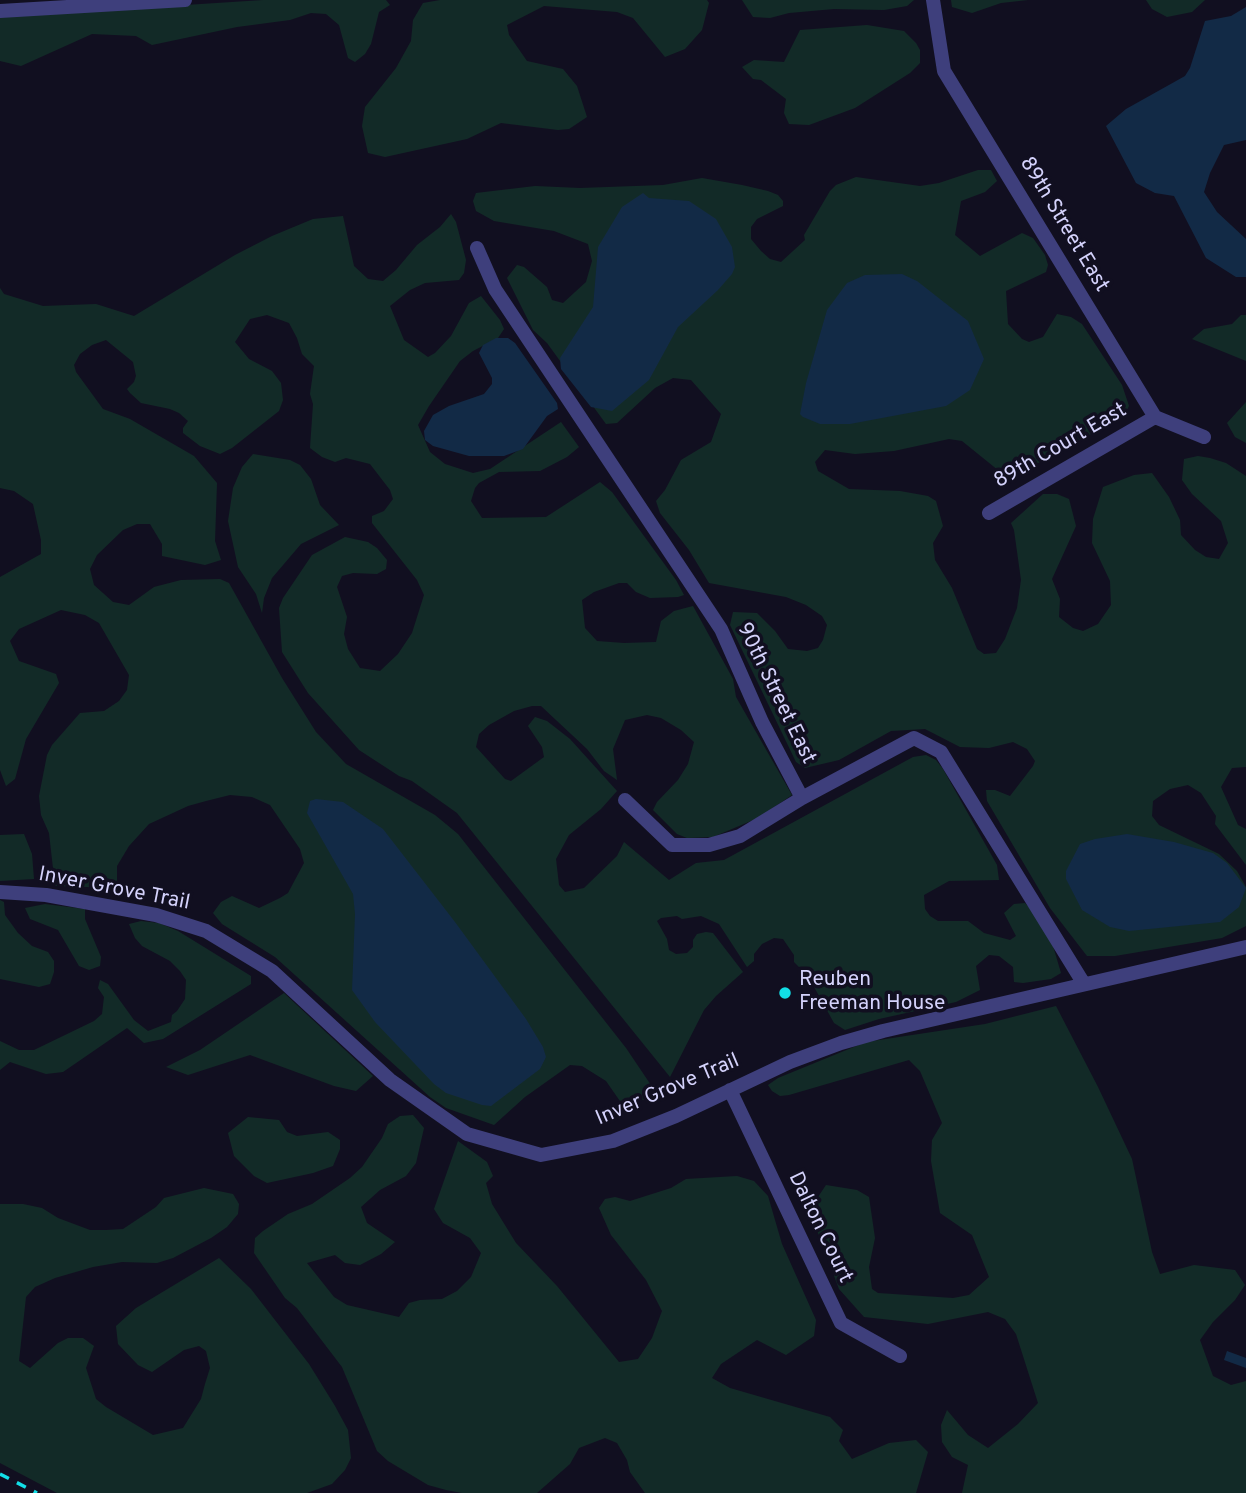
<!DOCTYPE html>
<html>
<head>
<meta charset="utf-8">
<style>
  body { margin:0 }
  canvas { display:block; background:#110f20 }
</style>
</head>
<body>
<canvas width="1246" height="1493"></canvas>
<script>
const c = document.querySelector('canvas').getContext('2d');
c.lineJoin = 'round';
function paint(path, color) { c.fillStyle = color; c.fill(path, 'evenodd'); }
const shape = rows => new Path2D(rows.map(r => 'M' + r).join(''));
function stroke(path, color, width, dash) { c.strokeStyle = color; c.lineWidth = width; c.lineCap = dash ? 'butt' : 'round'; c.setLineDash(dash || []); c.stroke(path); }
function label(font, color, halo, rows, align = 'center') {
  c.font = font + ' Overpass,sans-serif'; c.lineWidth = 7; c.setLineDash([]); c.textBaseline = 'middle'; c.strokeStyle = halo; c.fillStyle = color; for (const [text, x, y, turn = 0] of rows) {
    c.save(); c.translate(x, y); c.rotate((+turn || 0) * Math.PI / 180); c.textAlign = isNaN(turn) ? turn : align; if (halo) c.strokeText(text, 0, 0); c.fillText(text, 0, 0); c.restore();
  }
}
paint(shape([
  [263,0,386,0,390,5,379,12,371,44,365,54,355,62,348,58,339,25,326,14,311,13,290,20,237,27,152,45,136,36,92,34,21,66,0,61,0,17],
  [440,0,707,0,709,3,702,30,685,49,665,57,633,18,617,12,544,6,507,25,509,35,527,61,563,69,577,86,587,117,569,129,558,130,501,123,467,139,385,157,368,153,362,126,365,107,396,68,411,41,413,20,423,3],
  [742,0,914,0,907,6,884,10,834,9,789,13,770,18,753,17],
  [951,0,1028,0,1001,3,972,13,952,7],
  [1146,0,1205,0,1192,12,1167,17,1152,9],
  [867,25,904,31,916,43,920,50,920,63,910,73,855,108,809,125,789,124,784,113,786,99,761,80,753,79,742,67,754,60,784,62,800,30],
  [978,170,991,170,997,181,985,192,961,201,955,235,980,256,1022,233,1033,238,1045,255,1048,265,1046,272,1006,291,1008,324,1022,339,1029,342,1043,337,1057,314,1071,317,1082,324,1122,385,1129,406,1124,416,1009,479,962,441,949,439,894,451,855,454,825,450,815,462,818,471,849,489,900,491,928,496,936,501,943,526,933,543,935,560,952,588,977,649,984,654,996,653,1005,639,1017,608,1021,580,1014,530,1011,523,1043,494,1057,494,1069,499,1076,526,1052,579,1060,599,1059,617,1073,628,1083,631,1098,624,1111,605,1110,581,1092,543,1093,519,1103,487,1134,475,1152,473,1169,497,1180,520,1181,535,1195,550,1206,557,1219,559,1228,543,1221,521,1192,494,1182,480,1184,459,1198,456,1210,458,1226,463,1246,476,1246,767,1232,768,1221,787,1238,825,1246,829,1246,865,1215,824,1216,816,1201,793,1188,785,1170,789,1153,801,1152,816,1159,825,1219,854,1237,871,1246,887,1246,926,1222,938,1115,956,1087,956,1050,908,987,801,986,790,995,790,1010,796,1033,766,1035,761,1027,749,1013,742,989,748,960,747,925,729,891,731,839,760,805,768,796,762,730,625,733,612,757,613,775,631,788,649,807,651,818,648,823,640,827,625,822,616,806,605,786,597,709,583,689,550,660,513,656,501,665,490,681,460,711,442,721,414,691,380,673,378,655,388,617,423,606,424,547,343,533,330,507,278,517,265,524,267,547,287,552,300,563,303,586,282,592,261,588,244,554,231,494,221,476,211,473,201,476,193,535,186,580,188,663,185,702,178,742,185,768,191,778,195,783,201,783,206,757,219,751,227,751,239,761,251,770,259,781,262,805,240,804,235,830,191,836,185,856,177,920,186,939,183],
  [451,214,456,222,466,260,464,273,459,280,425,283,410,290,390,306,404,340,428,357,435,353,451,336,469,303,481,296,500,320,504,329,498,338,473,351,460,361,429,406,418,425,430,452,445,464,473,473,490,469,561,422,579,447,567,457,540,471,499,472,479,483,475,488,471,501,482,518,546,517,600,482,612,492,676,580,684,595,678,597,650,598,636,592,627,583,619,583,594,592,582,600,585,628,597,641,624,643,656,642,661,621,674,611,693,606,733,679,736,697,792,795,758,818,713,837,687,838,677,834,653,810,657,802,678,780,688,764,694,742,681,730,661,718,647,715,625,720,613,749,617,780,604,771,587,749,541,706,532,706,514,711,489,725,479,734,476,747,505,779,511,781,544,757,542,747,528,726,535,717,547,721,570,739,617,791,601,809,569,835,556,859,559,885,565,892,584,888,617,856,624,842,669,880,696,863,724,860,913,757,926,755,936,760,943,769,997,865,999,880,949,881,924,895,925,909,930,916,938,921,968,921,984,933,1010,940,1016,936,1004,913,1014,904,1025,903,1032,910,1053,946,1061,973,1051,979,1023,983,1014,982,1013,967,999,956,989,955,976,966,980,990,956,1002,879,1019,845,1030,834,1023,808,976,794,962,794,955,783,939,774,938,762,944,754,954,754,961,747,967,719,924,701,916,682,919,677,916,661,918,657,921,667,939,669,950,676,954,687,953,693,947,693,940,697,934,706,932,713,933,743,972,716,996,704,1010,670,1077,457,813,412,781,399,776,359,750,308,693,282,652,279,608,283,598,312,555,345,537,368,542,377,548,387,560,386,569,377,574,353,573,342,576,337,587,347,617,344,634,348,649,360,668,380,671,398,654,412,633,424,595,417,580,372,523,372,516,384,511,393,499,390,490,370,464,346,458,335,462,322,457,310,448,313,404,310,394,314,366,302,354,297,338,289,323,267,315,250,319,235,342,249,359,272,371,281,383,283,400,279,411,232,448,220,454,200,446,183,433,183,428,188,421,179,413,170,409,141,403,130,393,127,389,134,382,136,376,133,362,106,340,92,345,80,354,74,365,76,372,103,409,130,419,194,456,217,483,215,541,221,560,205,565,162,556,162,544,150,524,137,524,123,530,97,555,90,569,94,585,113,602,129,605,154,587,181,580,220,579,229,583,282,678,316,732,346,764,435,815,458,834,626,1048,659,1097,622,1104,606,1081,582,1066,570,1065,525,1097,494,1125,446,1108,430,1097,275,957,222,924,213,913,221,902,232,896,259,908,280,898,288,893,304,863,300,849,270,805,252,797,230,795,206,801,188,806,149,824,129,846,117,866,117,888,55,886,49,833,41,815,39,796,47,755,52,745,80,713,104,711,119,701,127,690,129,675,99,623,85,615,61,610,19,629,10,641,19,661,56,674,59,683,26,739,15,779,6,786,0,770,0,577,41,554,41,540,33,504,14,491,0,488,0,288,4,294,43,306,96,304,134,316,235,255,272,236,313,219,343,216,354,266,368,279,383,281,396,270,417,245,440,227],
  [1241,315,1246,315,1246,361,1192,339,1204,329,1232,324],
  [1246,402,1246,443,1235,437,1227,423],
  [253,454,290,460,300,465,311,479,320,505,339,525,301,544,272,578,264,598,262,613,256,594,238,567,228,521,233,488,242,467],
  [24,834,32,854,34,879,0,881,0,835],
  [0,900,4,902,5,915,18,933,32,946,48,952,54,961,54,972,50,984,39,987,0,979],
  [45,904,85,909,85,919,101,957,100,966,89,970,79,966,58,930,30,919,25,908],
  [141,921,159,923,178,931,251,976,251,984,163,1039,144,1043,127,1028,63,1072,46,1074,10,1062,0,1070,0,1041,19,1050,34,1050,94,1021,102,1014,104,997,98,988,100,980,108,984,134,1020,148,1031,171,1022,172,1015,177,1011,185,999,186,980,180,971,170,961,142,946,135,938,129,924],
  [284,993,373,1076,356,1091,334,1086,250,1055,188,1075,166,1067,200,1050],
  [1056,1006,1098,1087,1132,1159,1152,1252,1160,1274,1194,1265,1235,1270,1245,1285,1235,1300,1213,1322,1200,1340,1213,1376,1231,1385,1246,1381,1246,1493,962,1493,968,1465,952,1457,942,1442,941,1425,947,1410,968,1435,988,1448,1018,1424,1038,1403,1016,1334,1005,1319,988,1312,928,1324,864,1317,839,1289,812,1217,816,1200,826,1185,857,1190,869,1197,875,1238,869,1267,872,1289,878,1293,953,1298,969,1295,989,1277,972,1235,940,1213,931,1161,932,1140,942,1123,920,1071,909,1060,789,1095,780,1096,772,1091,768,1085,778,1078,866,1042,985,1024],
  [413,1115,424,1128,416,1163,406,1176,380,1190,361,1207,367,1223,395,1242,381,1254,360,1265,345,1263,335,1255,307,1263,334,1297,347,1305,399,1317,409,1303,420,1300,442,1299,457,1291,471,1277,481,1253,470,1238,443,1223,434,1209,458,1141,487,1162,493,1176,486,1183,492,1204,516,1243,557,1286,619,1362,638,1359,652,1338,662,1311,646,1280,611,1235,599,1208,605,1199,615,1197,630,1201,671,1188,686,1179,737,1176,754,1181,768,1196,782,1244,816,1320,814,1336,786,1355,757,1340,721,1364,712,1378,730,1388,830,1417,843,1430,839,1441,852,1459,889,1443,916,1440,928,1452,916,1493,645,1493,630,1472,627,1460,617,1443,605,1438,579,1448,570,1464,537,1493,462,1493,446,1490,428,1485,388,1461,377,1451,342,1367,297,1308,285,1298,254,1253,255,1238,263,1231,288,1214,312,1204,350,1178,362,1167,382,1138,388,1124,400,1116],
  [248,1117,279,1120,287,1132,297,1136,328,1132,340,1140,340,1149,333,1166,313,1173,267,1183,254,1176,234,1156,228,1133],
  [204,1188,233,1194,239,1204,238,1214,227,1227,211,1238,173,1258,157,1263,122,1262,93,1267,55,1278,35,1287,26,1297,19,1361,30,1368,58,1343,68,1338,83,1338,94,1346,86,1368,96,1399,106,1407,153,1435,183,1428,201,1399,205,1384,210,1368,206,1351,199,1346,184,1350,152,1372,138,1365,118,1344,116,1326,136,1308,219,1258,251,1289,309,1364,335,1406,348,1430,351,1458,345,1470,332,1484,307,1493,57,1493,0,1463,0,1204,23,1204,42,1208,58,1218,90,1230,106,1230,123,1229,156,1207,164,1198]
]), '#122a27');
paint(shape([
  [1246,7,1246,140,1224,145,1210,173,1204,192,1217,212,1246,239,1246,277,1236,277,1206,258,1174,196,1155,193,1136,183,1106,126,1126,109,1185,76,1190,68,1205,21,1231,16],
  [643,193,649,198,689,201,716,219,732,247,735,267,732,274,718,290,678,327,649,380,612,411,591,407,561,369,560,358,593,307,598,247,622,207],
  [902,274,917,281,968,321,984,359,970,390,946,406,850,424,820,424,803,417,800,414,806,383,827,310,847,283,865,275],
  [496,338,508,338,515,343,557,403,558,409,547,416,523,449,504,456,469,456,433,446,425,440,424,431,433,415,449,406,484,394,492,384,492,378,479,353,483,345],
  [316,799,343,802,383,829,455,922,526,1019,543,1047,546,1057,540,1069,491,1106,482,1105,446,1093,434,1084,375,1022,352,990,355,914,353,894,307,813,310,801],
  [1127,834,1174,842,1213,853,1227,863,1246,888,1239,907,1220,922,1129,931,1110,927,1082,910,1066,879,1066,871,1080,844,1095,839],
  [1227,1351,1246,1358,1246,1368,1224,1360]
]), '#122a46');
stroke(shape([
  [933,0,944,71,1155,417,1204,437],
  [0,11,185,0],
  [477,248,495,289,721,629,762,722,802,798],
  [989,513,1155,417],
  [625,800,672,845,709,845,740,836,802,798,914,738,941,752,1084,984],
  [0,892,46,895,156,915,206,931,272,971,390,1080,467,1134,541,1155,613,1141,676,1116,790,1062,841,1043,883,1031,1246,947],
  [730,1090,841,1323,900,1356]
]), '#3e3f7c', 14);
stroke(shape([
  [0,1474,37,1493]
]), '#12dfe7', 3.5, [10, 9]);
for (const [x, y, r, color] of [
  [785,993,7,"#12dfe7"]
]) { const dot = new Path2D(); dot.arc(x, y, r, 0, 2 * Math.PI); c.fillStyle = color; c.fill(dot); stroke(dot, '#110f20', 2.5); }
label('21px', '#d4d2fb', '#110f20', [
  ["89th Street East",1063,225,59],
  ["89th Court East",1061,447,-30],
  ["90th Street East",775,694,64],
  ["Inver Grove Trail",114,890,11],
  ["Inver Grove Trail",668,1091,-23],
  ["Dalton Court",819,1228,64]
]);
label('21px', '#d4d2fb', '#110f20', [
  ["Reuben",799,981],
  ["Freeman House",799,1005]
], 'left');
</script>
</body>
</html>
